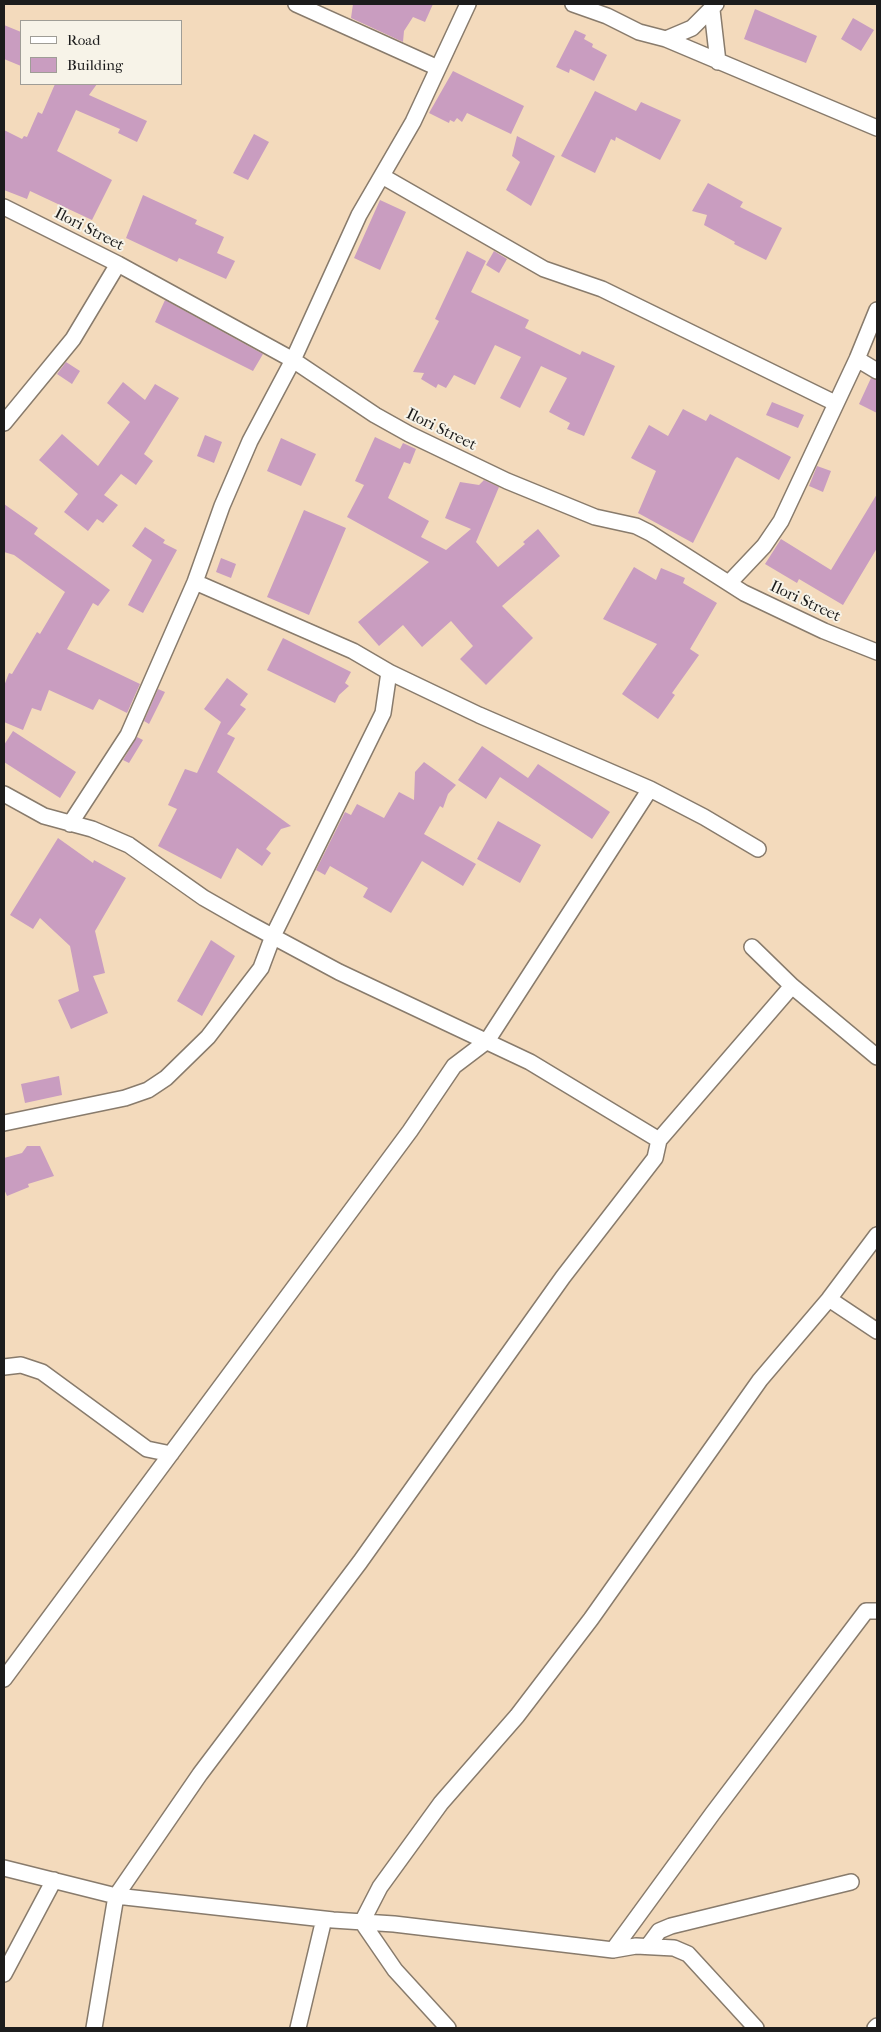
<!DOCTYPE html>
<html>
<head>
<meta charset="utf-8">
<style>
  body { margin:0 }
  #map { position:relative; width:881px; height:2032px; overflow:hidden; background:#f3dabc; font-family:"IM FELL French Canon",serif }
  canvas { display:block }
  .frame { position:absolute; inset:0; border:5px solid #1c1c1c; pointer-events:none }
  .legend { position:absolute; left:20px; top:20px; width:162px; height:65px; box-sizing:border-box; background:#f7f3e8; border:1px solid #9f9d96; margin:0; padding:6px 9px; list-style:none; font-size:15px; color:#1c1c1c }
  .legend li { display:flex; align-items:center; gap:10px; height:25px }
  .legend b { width:25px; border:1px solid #9f9d96 }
</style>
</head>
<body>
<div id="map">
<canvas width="881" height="2032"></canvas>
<div class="frame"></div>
<ul class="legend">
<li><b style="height:6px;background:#fff"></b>Road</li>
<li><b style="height:14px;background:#c99dc0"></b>Building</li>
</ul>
</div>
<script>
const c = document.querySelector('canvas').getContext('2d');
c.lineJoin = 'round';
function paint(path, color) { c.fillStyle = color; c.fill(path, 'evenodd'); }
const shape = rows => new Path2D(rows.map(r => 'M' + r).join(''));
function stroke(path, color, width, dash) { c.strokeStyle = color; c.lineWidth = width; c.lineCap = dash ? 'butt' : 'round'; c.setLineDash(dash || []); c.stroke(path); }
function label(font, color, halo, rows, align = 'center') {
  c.font = font + ' "IM FELL French Canon",serif'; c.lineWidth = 4; c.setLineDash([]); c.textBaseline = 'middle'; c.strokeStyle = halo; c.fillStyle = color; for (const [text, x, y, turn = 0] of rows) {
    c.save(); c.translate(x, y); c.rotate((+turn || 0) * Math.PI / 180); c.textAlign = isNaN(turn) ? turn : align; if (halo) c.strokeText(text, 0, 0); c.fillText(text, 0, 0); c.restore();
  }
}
paint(shape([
  [353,4,433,4,425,22,413,17,404,31,403,42,351,18],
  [755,9,817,36,806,63,744,39],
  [853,18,874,30,861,51,841,39],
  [4,25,21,32,21,66,4,59],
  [575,30,586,35,584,39,593,44,592,47,607,55,594,81,570,69,569,73,556,67],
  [453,71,524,106,511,134,467,113,462,122,457,118,454,122,450,120,449,123,429,113],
  [55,84,97,84,89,95,147,121,137,142,118,133,120,129,76,110,57,151,112,180,92,220,30,191,27,199,4,190,4,130,22,139,24,136,27,137,38,112,42,114],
  [595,91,636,111,641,102,681,120,660,160,616,137,615,141,611,139,595,173,561,156],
  [254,134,269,142,248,180,233,173],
  [517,136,555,156,531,206,506,190,520,162,512,156],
  [708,183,743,202,740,207,782,228,766,260,734,244,735,242,704,225,707,215,692,211],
  [143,195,197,220,195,224,224,237,217,253,235,261,226,279,179,258,177,262,126,238],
  [380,200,406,212,380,270,354,258],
  [467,251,486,261,471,292,529,320,525,328,580,355,582,351,615,366,584,436,567,429,570,423,549,412,567,378,541,366,520,408,500,398,521,357,495,345,475,385,454,375,446,388,438,384,436,388,421,379,424,373,413,372,439,321,435,319],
  [494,251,507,259,499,273,486,265],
  [165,300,263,354,253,371,155,322],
  [66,362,80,371,72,384,57,374],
  [871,378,877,380,877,413,859,404],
  [123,382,145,400,155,384,179,398,144,454,153,461,136,485,121,474,104,495,118,505,103,523,97,519,88,531,64,512,78,494,39,460,62,434,98,466,130,422,107,403],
  [772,402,804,415,798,428,766,415],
  [683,409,706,421,710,414,791,457,779,480,737,457,735,459,693,543,638,513,656,471,631,458,649,425,668,436],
  [205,435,222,442,214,463,197,456],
  [375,437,400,449,403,443,416,449,410,464,404,462,388,498,429,521,421,537,446,550,471,529,445,518,460,482,479,485,484,480,499,487,476,542,498,567,525,544,523,542,538,529,560,556,502,606,533,638,486,685,460,659,473,646,451,621,422,647,403,625,379,646,358,622,429,562,347,517,364,485,355,481],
  [281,438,316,454,301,486,267,471],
  [817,466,831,471,823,492,809,486],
  [877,494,877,548,843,605,799,579,797,583,765,564,781,539,831,570],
  [4,504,38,528,34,534,110,590,98,606,93,603,67,649,140,684,127,713,99,699,93,710,49,690,41,711,32,708,23,730,4,722,4,686,9,673,12,674,37,632,40,634,65,592,14,555,4,552],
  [304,510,346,528,309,615,267,597],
  [145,527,165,540,163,543,177,550,143,613,128,605,152,560,132,546],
  [221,558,236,564,231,578,216,572],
  [634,567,656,580,661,568,685,578,683,583,717,603,690,649,699,655,672,693,675,695,658,719,622,694,657,644,603,619],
  [283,638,351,672,345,683,349,686,339,695,335,703,267,670],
  [227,678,248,694,240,705,246,709,227,734,235,738,217,772,291,826,281,829,266,849,271,853,262,866,237,848,221,879,158,846,177,809,168,805,185,769,197,773,221,722,204,709],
  [158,689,165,692,149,724,144,721],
  [13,731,76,772,60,798,4,762,4,745],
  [137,737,143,740,129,763,123,760],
  [482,746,528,778,538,764,610,812,592,839,500,777,486,799,458,780],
  [424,762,456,785,448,794,443,808,440,806,424,834,476,864,463,886,422,861,391,913,363,897,368,888,330,866,325,875,316,870,345,812,351,815,357,804,384,818,399,792,414,800,415,772],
  [498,821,541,845,520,883,477,859],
  [58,838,93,863,94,860,126,878,95,931,105,973,93,976,108,1013,71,1029,58,1000,79,991,70,946,40,918,33,929,10,915],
  [211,940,235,956,202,1016,177,1001],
  [59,1076,62,1095,25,1103,21,1084],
  [27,1146,40,1146,54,1176,28,1184,29,1187,7,1196,4,1189,4,1158,22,1153]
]), '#c99dc0');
const street = shape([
  [296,4,438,68],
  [573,4,607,16,639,32,666,39,692,28,716,4],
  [712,10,718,62],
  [666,39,877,128],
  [382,176,544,269,602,289,835,403],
  [4,207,118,264,293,360,375,415,409,434,507,481,595,517,636,526,650,533,744,593,824,631,877,652],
  [857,359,877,371],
  [4,423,73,339,118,264],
  [195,582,353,651,389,672,479,715,650,789,704,817,758,849],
  [729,583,764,546,781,521,857,359,877,310],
  [4,794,44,816,92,829,129,845,204,898,246,922,339,972,530,1062,659,1140],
  [70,824,128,735,195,582,222,506,250,441,293,360,359,215,413,122,468,4],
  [752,947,792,986,877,1057],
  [4,1123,125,1098,148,1090,166,1078,208,1037,261,968,273,936,383,713,389,672],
  [829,1299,877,1331],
  [4,1367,21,1365,42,1372,147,1449,171,1454],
  [4,1679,410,1131,454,1066,487,1041,650,789],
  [4,1868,116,1896,333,1920,394,1924,613,1950,636,1946,674,1948,688,1954,756,2028],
  [648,1946,659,1931,671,1926,851,1882],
  [613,1950,713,1813,866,1611,877,1611],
  [4,1974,54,1880],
  [94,2028,116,1896,200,1774,360,1562,563,1277,655,1158,659,1140,792,986],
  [298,2028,324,1919],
  [448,2028,395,1970,362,1922,380,1887,441,1803,517,1716,591,1619,760,1380,829,1299,877,1235],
  [875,2028,877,2026]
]);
stroke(street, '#887b6c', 18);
stroke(street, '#fff', 15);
label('16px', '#1c1c1c', '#f7f3e8', [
  ["Ilori Street",89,230,27],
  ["Ilori Street",441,430,26],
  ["Ilori Street",805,602,25]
]);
</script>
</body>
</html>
